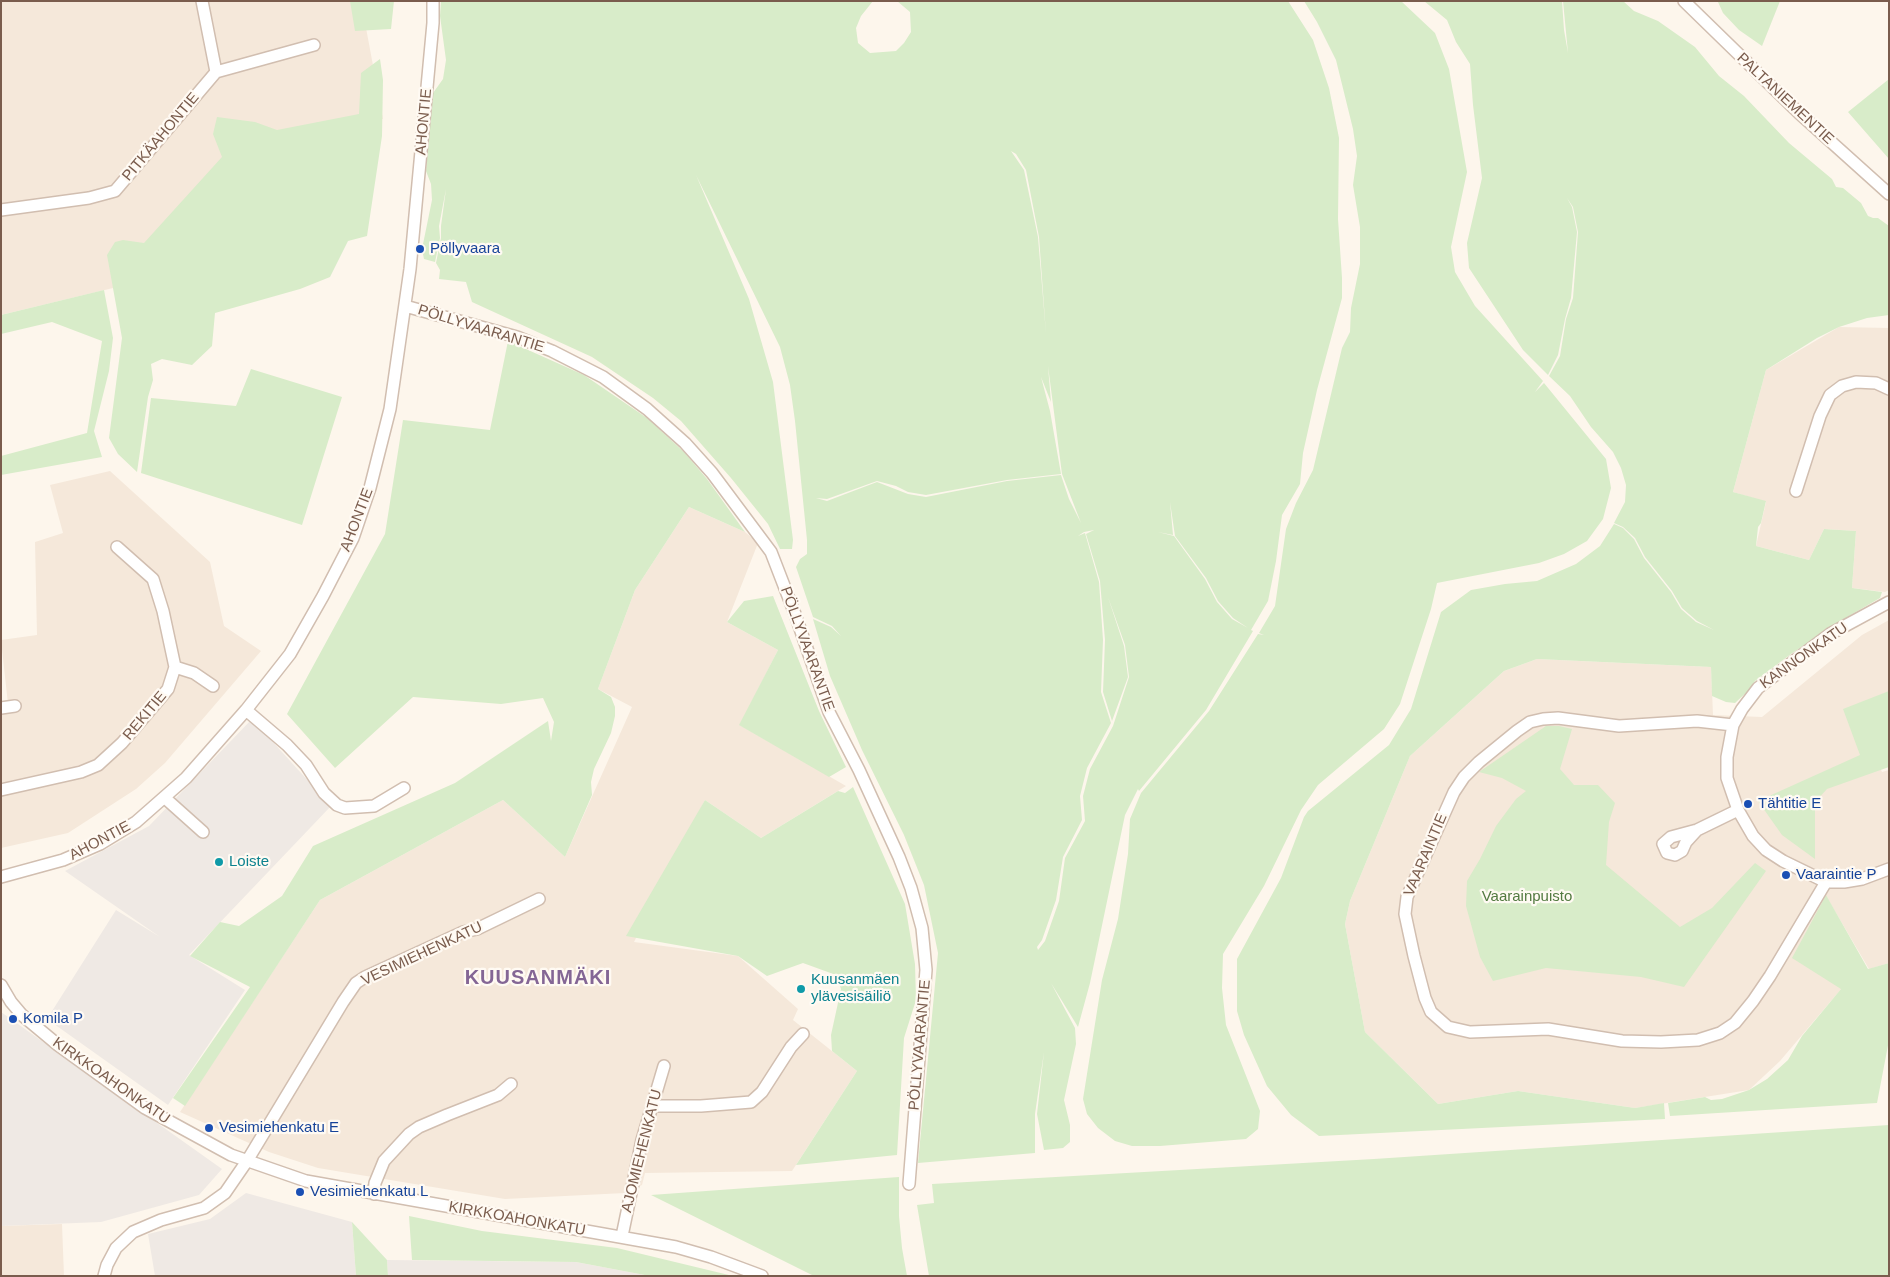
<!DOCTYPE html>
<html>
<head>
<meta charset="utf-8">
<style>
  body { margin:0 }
  #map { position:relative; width:1890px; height:1277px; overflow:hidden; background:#fdf6ec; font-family:Arial,sans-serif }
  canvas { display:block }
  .frame { position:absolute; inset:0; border:2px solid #7a5c4d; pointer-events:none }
</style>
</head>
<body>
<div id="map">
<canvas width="1890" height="1277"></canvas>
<div class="frame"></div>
</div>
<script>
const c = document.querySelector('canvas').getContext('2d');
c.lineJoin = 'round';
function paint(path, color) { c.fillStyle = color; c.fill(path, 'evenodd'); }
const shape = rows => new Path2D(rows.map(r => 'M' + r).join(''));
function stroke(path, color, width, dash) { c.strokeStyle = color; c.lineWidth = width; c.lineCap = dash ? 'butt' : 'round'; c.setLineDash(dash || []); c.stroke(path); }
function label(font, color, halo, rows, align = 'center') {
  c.font = font + ' Arial,sans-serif'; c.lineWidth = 4.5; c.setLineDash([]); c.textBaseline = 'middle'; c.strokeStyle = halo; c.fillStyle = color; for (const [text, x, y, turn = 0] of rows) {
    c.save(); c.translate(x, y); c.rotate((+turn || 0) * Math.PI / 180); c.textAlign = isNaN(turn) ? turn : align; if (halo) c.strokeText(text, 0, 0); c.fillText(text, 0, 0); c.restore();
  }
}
paint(shape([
  [1,1,361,1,383,119,259,140,138,282,1,315],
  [1839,327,1889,328,1889,590,1885,592,1852,588,1856,531,1824,529,1809,560,1756,546,1766,502,1733,492,1766,370],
  [110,471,210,562,224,626,261,651,165,763,136,789,68,833,1,848,1,705,8,704,1,640,37,635,35,542,63,533,50,485],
  [689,507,745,532,758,543,727,622,778,650,740,725,846,786,761,838,705,800,634,942,738,956,798,1009,793,1020,857,1071,792,1171,645,1173,642,1185,625,1193,505,1199,318,1168,269,1152,180,1112,320,900,503,800,565,857,632,707,598,689,635,590],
  [1889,620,1889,699,1855,713,1882,772,1889,770,1889,963,1869,969,1826,896,1842,988,1780,1061,1749,1090,1635,1108,1518,1091,1438,1104,1365,1032,1345,924,1350,901,1410,756,1504,671,1537,659,1711,667,1713,715,1762,717,1862,635],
  [62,1224,64,1276,1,1276,1,1226]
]), '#f5e8da');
paint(shape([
  [252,719,331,806,189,955,245,990,168,1105,47,1019,116,910,160,937,65,871,149,826],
  [1,1012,222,1169,199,1195,101,1222,1,1226],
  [246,1193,352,1222,356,1276,155,1276,148,1234,210,1219],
  [387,1260,576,1262,650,1276,388,1276]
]), '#efe9e4');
paint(shape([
  [350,1,394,1,391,29,355,31],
  [441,1,873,1,861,16,856,28,858,43,870,53,896,51,904,43,911,32,910,12,897,1,1288,1,1313,40,1329,88,1339,138,1338,219,1342,278,1342,298,1317,390,1303,453,1300,484,1282,515,1276,561,1268,601,1251,630,1253,631,1206,710,1139,791,1138,789,1125,815,1090,983,1078,1027,1051,983,1075,1028,1076,1044,1064,1100,1070,1125,1070,1142,1063,1148,1044,1150,1037,1114,1044,1052,1035,1114,1035,1153,918,1163,938,953,924,885,904,835,862,750,830,676,813,619,831,627,841,636,832,626,813,617,796,567,800,559,807,554,807,540,795,421,790,385,780,347,696,175,749,299,773,382,793,540,792,549,780,549,768,524,731,478,681,421,653,398,592,357,472,302,466,282,439,279,440,270,436,263,441,238,441,226,446,189,439,226,440,238,435,262,424,259,422,249,432,200,431,184,426,171,433,93,443,79,446,60,440,16],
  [1011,151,1016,154,1026,170,1039,237,1046,334,1038,237,1024,170],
  [1048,366,1062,474,1081,523,1069,499,1061,475,1007,481,926,497,908,494,877,482,827,501,816,498,827,499,877,481,896,486,908,492,926,495,1007,480,1061,474,1050,411,1041,377,1051,402],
  [1170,502,1175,536,1206,578,1218,601,1233,618,1248,628,1232,619,1217,602,1205,579,1174,536,1158,532,1173,535],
  [1094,530,1086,534,1100,581,1105,640,1103,692,1112,721,1128,677,1124,646,1108,597,1125,645,1129,677,1113,726,1090,769,1083,796,1085,821,1065,858,1059,901,1045,941,1038,950,1037,947,1042,940,1056,900,1063,857,1082,820,1080,796,1087,768,1111,723,1101,692,1103,640,1099,582,1085,533,1078,536,1084,532],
  [1304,1,1401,1,1435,33,1449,69,1467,172,1451,247,1455,272,1475,306,1543,381,1535,392,1544,383,1606,459,1611,488,1603,519,1587,541,1564,554,1539,563,1437,583,1431,609,1400,704,1384,729,1318,785,1301,810,1264,886,1223,954,1222,988,1226,1025,1260,1111,1258,1129,1246,1139,1160,1146,1132,1146,1115,1141,1098,1128,1087,1114,1083,1099,1102,980,1118,919,1128,854,1130,819,1141,793,1209,711,1258,634,1264,635,1259,633,1275,606,1286,529,1296,503,1313,470,1342,348,1350,332,1351,308,1360,264,1360,227,1353,185,1357,156,1353,129,1336,60,1317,22],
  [1424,1,1562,1,1564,30,1568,53,1563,1,1623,1,1634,11,1658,21,1695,47,1719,76,1744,96,1789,143,1832,179,1836,187,1843,188,1861,203,1868,216,1873,218,1878,218,1889,226,1889,315,1867,318,1839,327,1817,338,1766,370,1733,492,1766,501,1761,523,1758,527,1756,546,1809,560,1824,529,1856,531,1852,588,1882,592,1880,598,1835,624,1791,654,1755,681,1750,689,1735,703,1726,702,1712,696,1711,667,1537,659,1504,671,1410,756,1350,901,1345,924,1365,1032,1438,1104,1518,1091,1635,1108,1664,1103,1665,1119,1319,1136,1291,1115,1267,1086,1244,1035,1237,1011,1237,959,1281,878,1304,817,1308,811,1389,745,1411,709,1441,612,1471,590,1505,584,1537,581,1576,564,1600,546,1614,524,1623,528,1634,539,1644,558,1671,592,1681,609,1696,622,1714,630,1697,621,1682,608,1672,591,1645,557,1635,538,1623,527,1614,523,1625,502,1626,485,1621,468,1613,452,1591,427,1570,396,1549,376,1560,356,1566,319,1573,298,1578,232,1573,207,1567,198,1572,207,1577,232,1571,298,1565,319,1558,355,1548,375,1523,350,1469,268,1467,243,1482,178,1473,105,1470,64,1456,42,1447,20],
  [1780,1,1762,46,1739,30,1723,13,1718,2],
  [380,59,383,80,382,136,367,236,348,241,330,277,300,289,215,313,212,346,192,365,162,359,151,364,153,380,148,397,137,472,118,454,109,438,122,338,107,255,115,242,123,240,144,243,222,157,213,134,217,117,255,122,277,130,359,114,361,73],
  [1889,79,1889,159,1848,112],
  [104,290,113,338,109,371,94,431,102,457,1,475,1,456,87,433,102,341,52,322,1,334,1,315],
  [508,341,584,375,647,418,684,452,707,479,745,532,689,507,635,590,598,689,611,697,615,707,615,716,611,733,594,769,591,782,592,795,565,857,503,800,320,900,185,1106,173,1098,250,987,190,956,220,922,239,926,282,896,313,846,455,783,548,721,551,741,554,722,543,698,501,704,413,697,335,768,287,714,385,534,403,420,490,430],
  [251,369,342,397,302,525,141,473,151,398,236,406],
  [773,596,819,711,846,767,829,777,739,725,778,650,727,622,744,601],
  [1889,691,1889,767,1827,789,1815,802,1815,859,1782,835,1758,801,1860,755,1843,709],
  [1546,726,1559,726,1572,729,1560,769,1574,785,1598,785,1615,803,1609,822,1606,865,1680,927,1712,908,1755,863,1766,871,1684,987,1641,977,1546,968,1493,981,1480,957,1466,906,1467,881,1480,859,1496,826,1516,799,1526,791,1502,778,1479,772],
  [853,787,905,904,915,964,916,1000,904,1038,897,1155,796,1165,857,1071,832,1051,831,1035,841,989,836,975,803,963,767,976,738,956,626,936,705,800,761,838,838,791,845,793],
  [1826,895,1868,969,1889,963,1889,1040,1877,1103,1670,1116,1668,1103,1705,1097,1711,1100,1722,1099,1749,1090,1767,1079,1788,1060,1802,1036,1841,989,1792,958],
  [1889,1125,1889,1276,929,1276,917,1205,934,1203,932,1184,1374,1159],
  [899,1177,899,1216,902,1248,907,1276,814,1276,651,1195],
  [409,1216,482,1231,617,1248,733,1276,650,1276,576,1262,412,1260],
  [352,1222,387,1260,388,1276,356,1276]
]), '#d8ecc9');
const minor = shape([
  [202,1,216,72],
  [1684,1,1799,113,1889,194],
  [1,210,89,198,115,191,216,72,314,45],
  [405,306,517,337,552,351,603,377,647,409,685,443,712,473,771,552,795,614,829,712,859,770,899,857,911,888,922,928,926,970,909,1184],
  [1796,491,1820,416,1830,395,1842,386,1856,382,1876,383,1889,389],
  [1889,602,1830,634,1758,688,1742,709,1733,725,1727,757,1727,778,1738,810,1753,836,1766,850,1783,861,1826,882,1844,882,1862,879,1889,869],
  [175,667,194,673,213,686],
  [1,708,15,706],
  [246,710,287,745,306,765,324,793,337,805,345,808,374,806,404,788],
  [1733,725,1697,721,1619,726,1558,718,1543,719,1530,722,1517,731,1479,762,1464,777,1454,792,1407,897,1405,914,1414,956,1425,998,1431,1012,1448,1027,1470,1032,1548,1029,1622,1041,1661,1042,1698,1040,1720,1033,1735,1023,1753,1001,1770,976,1826,882],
  [1,790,81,772,98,765,122,743,168,689,175,667,163,611,153,579,117,547],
  [165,798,203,832],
  [1697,830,1686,842,1682,851,1675,855,1667,853,1663,844,1671,837,1697,830,1738,810],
  [1,877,63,860,100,844,136,822,186,778,246,710,290,654,323,596,353,538,370,488,390,409,410,269,433,23,433,1],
  [1,985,11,1002,22,1015,58,1045,145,1108,231,1155,306,1181,676,1247,711,1257,762,1276],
  [652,1106,701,1106,751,1102,762,1092,791,1047,803,1034],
  [374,1194,375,1183,384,1161,409,1134,419,1127,447,1115,498,1095,511,1084],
  [622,1236,642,1140,664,1066],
  [104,1276,107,1265,116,1248,133,1232,161,1220,204,1208,225,1193,247,1161,343,1002,356,983,365,977,415,954,463,932,477,929,539,899]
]);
stroke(minor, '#d1beb0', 14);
stroke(minor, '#fff', 11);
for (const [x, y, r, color] of [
  [420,249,5,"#1a4fb4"],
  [1748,804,5,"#1a4fb4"],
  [219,862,5,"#0f9aa8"],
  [1786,875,5,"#1a4fb4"],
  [801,989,5,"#0f9aa8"],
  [13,1019,5,"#1a4fb4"],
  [209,1128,5,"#1a4fb4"],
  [300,1192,5,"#1a4fb4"]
]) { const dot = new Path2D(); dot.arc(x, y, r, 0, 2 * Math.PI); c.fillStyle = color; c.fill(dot); stroke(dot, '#fffaf3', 2); }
label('15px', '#7a5c4d', '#fffaf3', [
  ["PALTANIEMENTIE",1785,99,43],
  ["AHONTIE",424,122,-85],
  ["PITKÄAHONTIE",161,137,-50],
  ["PÖLLYVAARANTIE",481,329,17],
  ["AHONTIE",357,520,-69],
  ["PÖLLYVAARANTIE",807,649,70],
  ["KANNONKATU",1804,656,-35],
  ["REKITIE",145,716,-50],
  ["AHONTIE",100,841,-28],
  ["VAARAINTIE",1426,855,-67],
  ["VESIMIEHENKATU",422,954,-25],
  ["PÖLLYVAARANTIE",920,1045,-85],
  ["KIRKKOAHONKATU",111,1081,35],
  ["AJOMIEHENKATU",642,1151,-76],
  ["KIRKKOAHONKATU",517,1219,10]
]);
label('15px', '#164399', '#fffaf3', [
  ["Pöllyvaara",430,249],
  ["Tähtitie E",1758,804],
  ["Vaaraintie P",1796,875],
  ["Komila P",23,1019],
  ["Vesimiehenkatu E",219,1128],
  ["Vesimiehenkatu L",310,1192]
], 'left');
label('15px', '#0d838f', '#fffaf3', [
  ["Loiste",229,862],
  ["Kuusanmäen",811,980],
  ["ylävesisäiliö",811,997]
], 'left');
label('15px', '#537a41', '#fffaf3', [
  ["Vaarainpuisto",1527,897]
]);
c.letterSpacing = '1px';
label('bold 20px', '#846695', '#fffaf3', [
  ["KUUSANMÄKI",538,978]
]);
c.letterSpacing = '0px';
</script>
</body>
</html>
